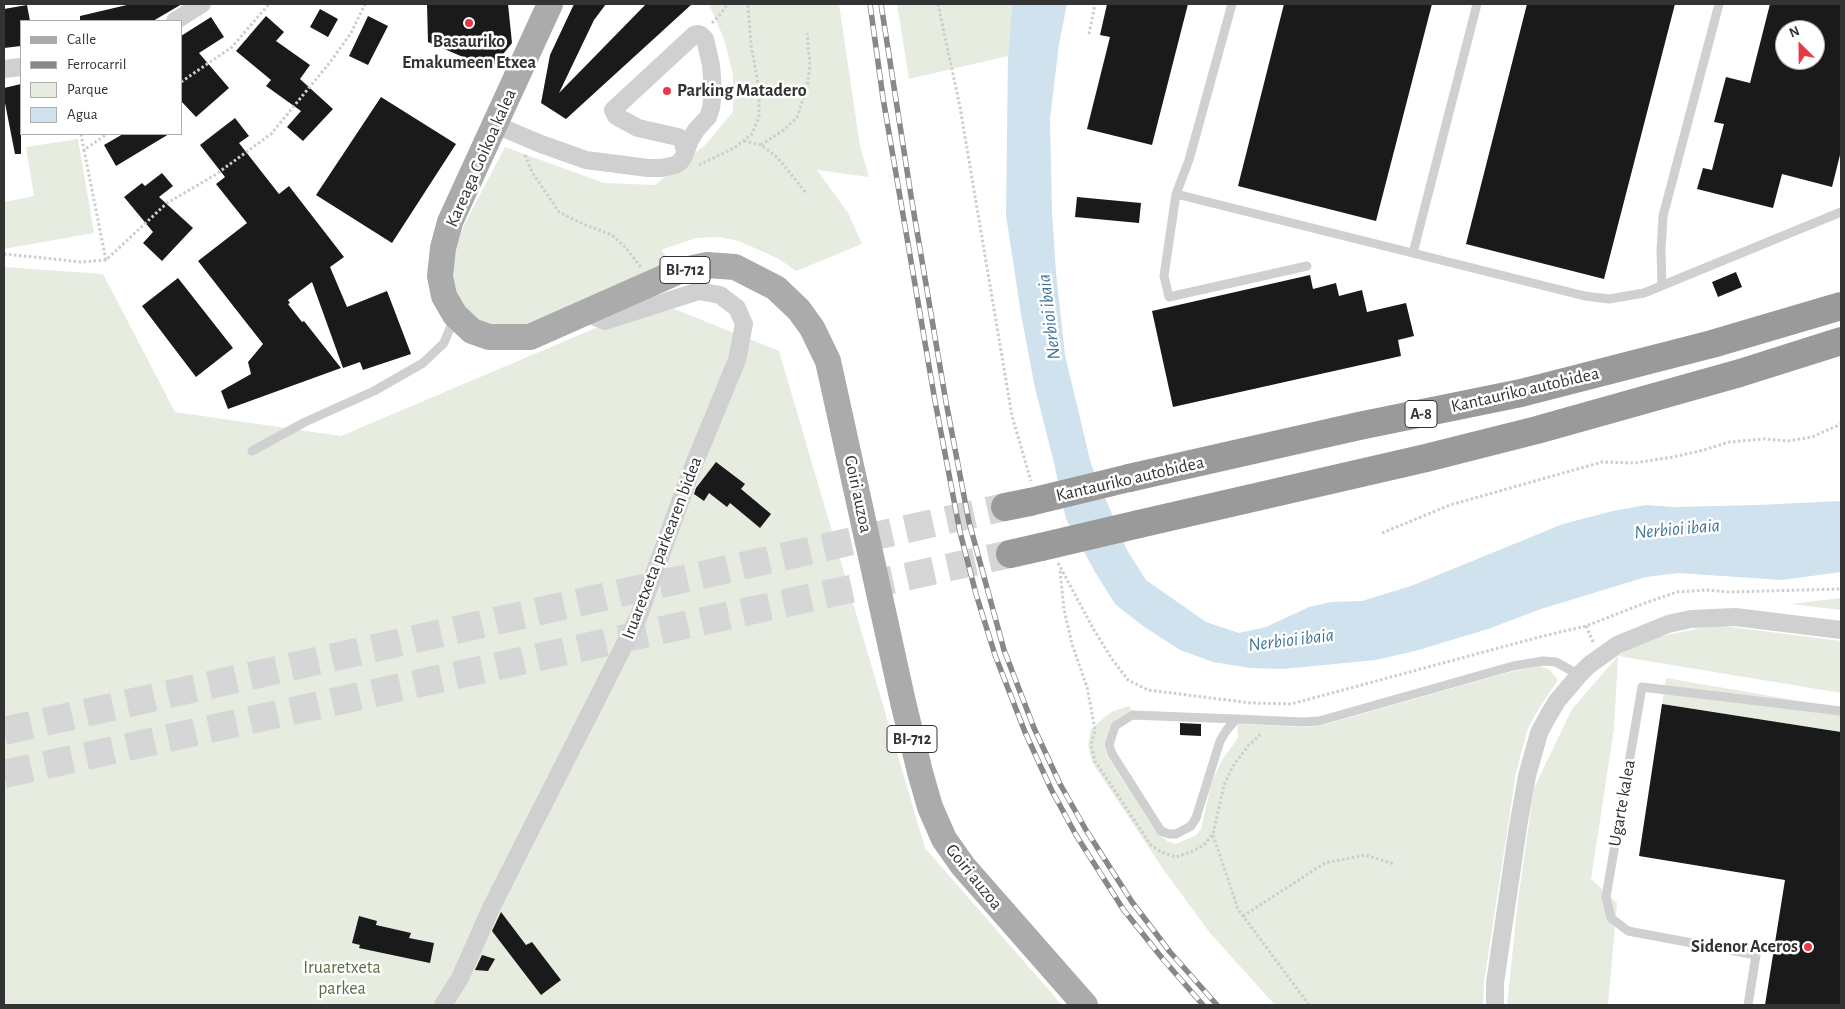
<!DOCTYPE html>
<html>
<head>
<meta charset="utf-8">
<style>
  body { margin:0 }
  #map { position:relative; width:1845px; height:1009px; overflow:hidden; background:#fff; font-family:"Alegreya Sans",sans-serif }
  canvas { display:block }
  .frame { position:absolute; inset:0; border:5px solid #333; pointer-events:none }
  .legend { position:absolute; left:20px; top:20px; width:162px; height:115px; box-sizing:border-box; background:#fff; border:1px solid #adadad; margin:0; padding:6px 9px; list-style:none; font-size:15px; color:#333 }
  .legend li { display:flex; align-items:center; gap:10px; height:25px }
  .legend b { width:25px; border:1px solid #adadad }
  .north { position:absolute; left:1775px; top:20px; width:50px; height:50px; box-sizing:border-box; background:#fff; border:1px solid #adadad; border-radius:50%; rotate:337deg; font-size:14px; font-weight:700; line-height:20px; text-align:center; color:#333 }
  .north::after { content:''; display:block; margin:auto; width:18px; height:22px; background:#e63946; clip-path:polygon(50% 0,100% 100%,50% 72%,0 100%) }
</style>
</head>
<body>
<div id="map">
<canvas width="1845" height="1009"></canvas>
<div class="frame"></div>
<ul class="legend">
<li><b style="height:6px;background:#ababab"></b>Calle</li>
<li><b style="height:6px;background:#888"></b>Ferrocarril</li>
<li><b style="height:14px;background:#e6ecdf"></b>Parque</li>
<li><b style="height:14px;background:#cfe2ee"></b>Agua</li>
</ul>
<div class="north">N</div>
</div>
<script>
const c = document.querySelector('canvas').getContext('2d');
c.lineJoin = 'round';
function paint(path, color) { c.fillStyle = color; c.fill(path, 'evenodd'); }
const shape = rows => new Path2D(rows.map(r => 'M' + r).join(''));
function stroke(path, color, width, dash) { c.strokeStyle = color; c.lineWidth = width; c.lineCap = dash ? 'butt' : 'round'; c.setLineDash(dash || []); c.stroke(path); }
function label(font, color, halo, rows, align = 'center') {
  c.font = font + ' "Alegreya Sans",sans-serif'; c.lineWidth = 5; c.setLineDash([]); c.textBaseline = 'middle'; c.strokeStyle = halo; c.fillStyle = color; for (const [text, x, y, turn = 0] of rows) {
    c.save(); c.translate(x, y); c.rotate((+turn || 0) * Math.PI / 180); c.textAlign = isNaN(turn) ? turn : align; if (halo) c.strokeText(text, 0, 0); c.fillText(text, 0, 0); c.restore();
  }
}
paint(shape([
  [709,4,839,4,860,146,869,177,817,170,848,213,862,244,796,271,779,259,739,241,720,237,696,238,661,250,679,271,592,309,499,333,456,305,451,250,505,147,604,183,655,185,706,144,733,112,733,74,724,39],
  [897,4,1012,4,1008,56,909,79],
  [78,139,94,233,4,249,4,202,34,196,26,147],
  [4,267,103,274,175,412,341,436,657,302,779,351,925,848,1062,1005,4,1005],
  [1841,598,1841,610,1791,604],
  [1715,625,1841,641,1841,693,1618,656,1614,729,1591,879,1617,903,1608,1005,1507,1005,1518,900,1534,788,1572,709,1618,656,1628,649,1648,639],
  [1540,666,1550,670,1558,680,1538,710,1528,728,1516,773,1484,982,1483,1005,1275,1005,1210,933,1163,869,1092,762,1088,745,1091,729,1111,712,1129,706,1131,710,1111,723,1104,745,1107,756,1154,829,1167,841,1176,844,1196,835,1201,829,1212,781,1222,760,1238,738,1237,724,1303,727,1320,726,1510,672],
  [1666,678,1841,708,1841,732,1662,704]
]), '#e6ecdf');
paint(shape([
  [1012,4,1067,4,1059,44,1050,119,1052,211,1056,273,1065,355,1091,464,1127,550,1146,580,1206,622,1239,633,1266,627,1309,607,1331,602,1362,601,1411,586,1563,524,1613,511,1646,505,1675,507,1758,505,1841,501,1841,572,1782,580,1678,573,1646,577,1541,609,1488,629,1415,651,1376,660,1283,669,1250,668,1213,662,1180,650,1143,626,1115,604,1095,572,1066,519,1054,463,1035,388,1021,314,1006,215,1008,56]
]), '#cfe2ee');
paint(shape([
  [131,4,182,4,153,21,80,21,80,16],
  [427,4,508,4,512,43,491,69,428,42],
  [574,4,606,4,594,20,559,93,646,4,692,4,566,119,541,103,550,55],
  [1107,4,1188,4,1152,145,1087,129,1110,37,1100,35],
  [1284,4,1432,4,1376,221,1238,186],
  [1527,4,1675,4,1604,279,1466,244],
  [1770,4,1841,4,1841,151,1832,187,1782,174,1773,208,1697,189,1703,168,1712,170,1724,124,1714,122,1726,77,1750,83],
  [1785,30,1815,30,1815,60,1785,60],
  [27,5,30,21,21,21,21,46,4,48,4,9],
  [320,9,338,19,328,37,310,27],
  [266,16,284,32,276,41,310,65,300,79,333,109,303,141,287,127,301,111,266,86,271,80,236,51],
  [368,16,388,26,368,65,349,56],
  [211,17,224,37,199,53,229,88,196,117,181,101,181,36],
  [21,84,21,154,15,154,4,98,4,88],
  [381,97,456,144,392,243,316,195],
  [235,118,249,136,239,143,279,194,289,186,344,257,330,267,347,307,387,291,411,354,363,370,360,362,343,368,312,282,288,300,290,303,288,304,302,322,304,321,341,368,228,409,221,391,251,374,248,362,263,344,198,261,247,223,216,184,225,177,200,145],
  [123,134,169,134,116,166,104,145],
  [162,173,173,186,159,197,193,228,162,261,143,243,153,232,124,197,142,183,145,186],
  [1077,197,1141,203,1139,223,1075,217],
  [1736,272,1742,287,1718,297,1712,282],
  [1310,275,1313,289,1336,283,1339,296,1362,290,1367,312,1406,303,1414,336,1398,340,1401,356,1173,407,1152,311],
  [178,278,233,348,196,377,142,306],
  [716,462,745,484,741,489,771,514,760,528,730,503,727,507,709,493,704,501,694,494,696,488],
  [1662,704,1841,732,1841,1005,1765,1005,1785,880,1639,856],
  [1180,723,1201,724,1201,736,1180,735],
  [501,912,526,945,532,942,561,980,541,995,492,931],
  [359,916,377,921,376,925,411,933,409,938,434,943,430,963,359,948,360,945,352,943],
  [482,955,495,959,488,971,475,970]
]), '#1a1a1a');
stroke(shape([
  [4,731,1005,507],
  [4,774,1010,554]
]), '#d6d6d6', 28, [28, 14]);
stroke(shape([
  [938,4,960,107,1012,416,1031,481],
  [712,23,718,17,728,4],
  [1089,34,1095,4],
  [181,82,232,47,269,4],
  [81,134,84,150],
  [744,141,761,145,777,157,807,194],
  [761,145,785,129,797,117,807,88,810,65,807,33],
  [525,155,532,172,559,212,583,224,612,235,625,247,641,267],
  [699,165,734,148,752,134,759,117,759,89,751,45,748,4],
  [4,254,82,262,106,260,167,203,215,175,271,134,331,61,351,33,365,4],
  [106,260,84,150,107,134],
  [1382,533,1450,505,1602,462,1634,463,1673,457,1704,450,1729,442,1764,439,1788,441,1812,437,1841,424],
  [1058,563,1094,630,1112,659,1128,680,1148,690,1251,703,1291,704,1543,636,1586,626,1645,603,1677,592,1707,590,1729,592,1841,589],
  [1060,571,1064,609,1072,644,1087,687,1091,708,1095,730,1091,745,1095,761,1151,845,1161,852,1176,857,1191,852,1204,845,1213,834,1224,785,1233,766,1248,746,1262,733],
  [1586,626,1594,644],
  [1213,835,1238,909,1309,1005],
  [1243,916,1325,863,1365,855,1394,864]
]), '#cdcdcd', 3, [2.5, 2.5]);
stroke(shape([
  [1232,4,1189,160,1176,194,1164,276,1169,297,1307,266],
  [1176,194,1585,296,1609,299,1644,293,1841,212],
  [1413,253,1477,4],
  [1662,286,1661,250,1663,216,1719,4],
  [252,451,305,422,374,391,423,363,444,343,454,318],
  [1236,719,1226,731,1220,741,1196,818,1191,826,1176,834,1169,834,1161,831,1112,754,1109,745,1115,726,1132,715,1236,719,1303,722,1319,721,1513,666,1543,661,1556,662,1579,675],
  [1748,1005,1756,955,1628,931,1611,918,1606,897,1642,687,1841,711]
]), '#d0d0d0', 9);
stroke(shape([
  [175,21,202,4],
  [4,69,21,67],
  [496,125,541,144,586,160,648,168,662,168,675,165,680,162,684,156,690,140,696,130,708,117,711,108,713,92,711,65,705,39,701,35,698,34,694,35,613,110,616,116,638,128,678,137,682,140,685,151],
  [443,1005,460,978,492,906,638,618,692,469,737,360,744,324,737,308,720,295,699,291,605,321,595,317,592,309],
  [1495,1005,1495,983,1518,827,1527,776,1539,733,1548,716,1557,701,1579,675,1589,665,1617,645,1668,624,1691,619,1735,617,1841,630]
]), '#d0d0d0', 18);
stroke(shape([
  [550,4,450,222,443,248,440,276,444,296,455,315,472,331,489,337,530,337,679,271,707,265,735,267,776,288,799,310,812,328,828,361,903,702,920,772,930,807,944,839,963,866,1085,1005]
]), '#ababab', 26);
stroke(shape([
  [1129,478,1359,426,1521,393,1712,344,1841,306],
  [1005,507,1030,502],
  [1139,524,1426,458,1537,430,1740,373,1841,341],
  [1010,554,1041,547]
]), '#9a9a9a', 28);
const rail = shape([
  [870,4,883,98,935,401,960,532,976,594,995,655,1025,732,1051,789,1076,835,1123,909,1162,958,1203,1005],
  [881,4,911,196,946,402,969,522,1004,650,1034,728,1060,784,1086,830,1132,902,1170,952,1217,1005]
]);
stroke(rail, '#888', 5.5);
stroke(rail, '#fff', 4, [11]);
stroke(shape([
  [1030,502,1129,478],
  [1041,547,1139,524]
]), '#9a9a9a', 28);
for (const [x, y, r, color] of [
  [469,23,5,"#e63946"],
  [667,91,5,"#e63946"],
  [1808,947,5,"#e63946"]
]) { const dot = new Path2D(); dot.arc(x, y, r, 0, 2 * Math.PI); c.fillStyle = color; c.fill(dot); stroke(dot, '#fff', 2); }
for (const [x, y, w] of [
  [685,270,50],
  [1421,414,32],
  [912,739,50]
]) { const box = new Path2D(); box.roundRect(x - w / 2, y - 13.5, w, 27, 4); c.fillStyle = '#fff'; c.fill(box); stroke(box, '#333', 1); }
label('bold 16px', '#333', null, [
  ["BI-712",685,270],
  ["A-8",1421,414],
  ["BI-712",912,739]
]);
label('bold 18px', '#333', '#fff', [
  ["Basauriko",469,42],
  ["Emakumeen Etxea",469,63],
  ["Parking Matadero",677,91,"left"],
  ["Sidenor Aceros",1798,947,"right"]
]);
label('18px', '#333', '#fff', [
  ["Kareaga Goikoa kalea",481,158,-66],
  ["Kantauriko autobidea",1525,390,-13],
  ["Kantauriko autobidea",1130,479,-13],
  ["Goiri auzoa",858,494,78],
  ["Iruaretxeta parkearen bidea",662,548,-69],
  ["Ugarte kalea",1622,803,-80],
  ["Goiri auzoa",974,877,51]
]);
label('18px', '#56703f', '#fff', [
  ["Iruaretxeta",342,968],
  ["parkea",342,989]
]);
label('italic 19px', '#3f7597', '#fff', [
  ["Nerbioi ibaia",1049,317,-97],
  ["Nerbioi ibaia",1677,529,-5],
  ["Nerbioi ibaia",1291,640,-7]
]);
</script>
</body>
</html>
